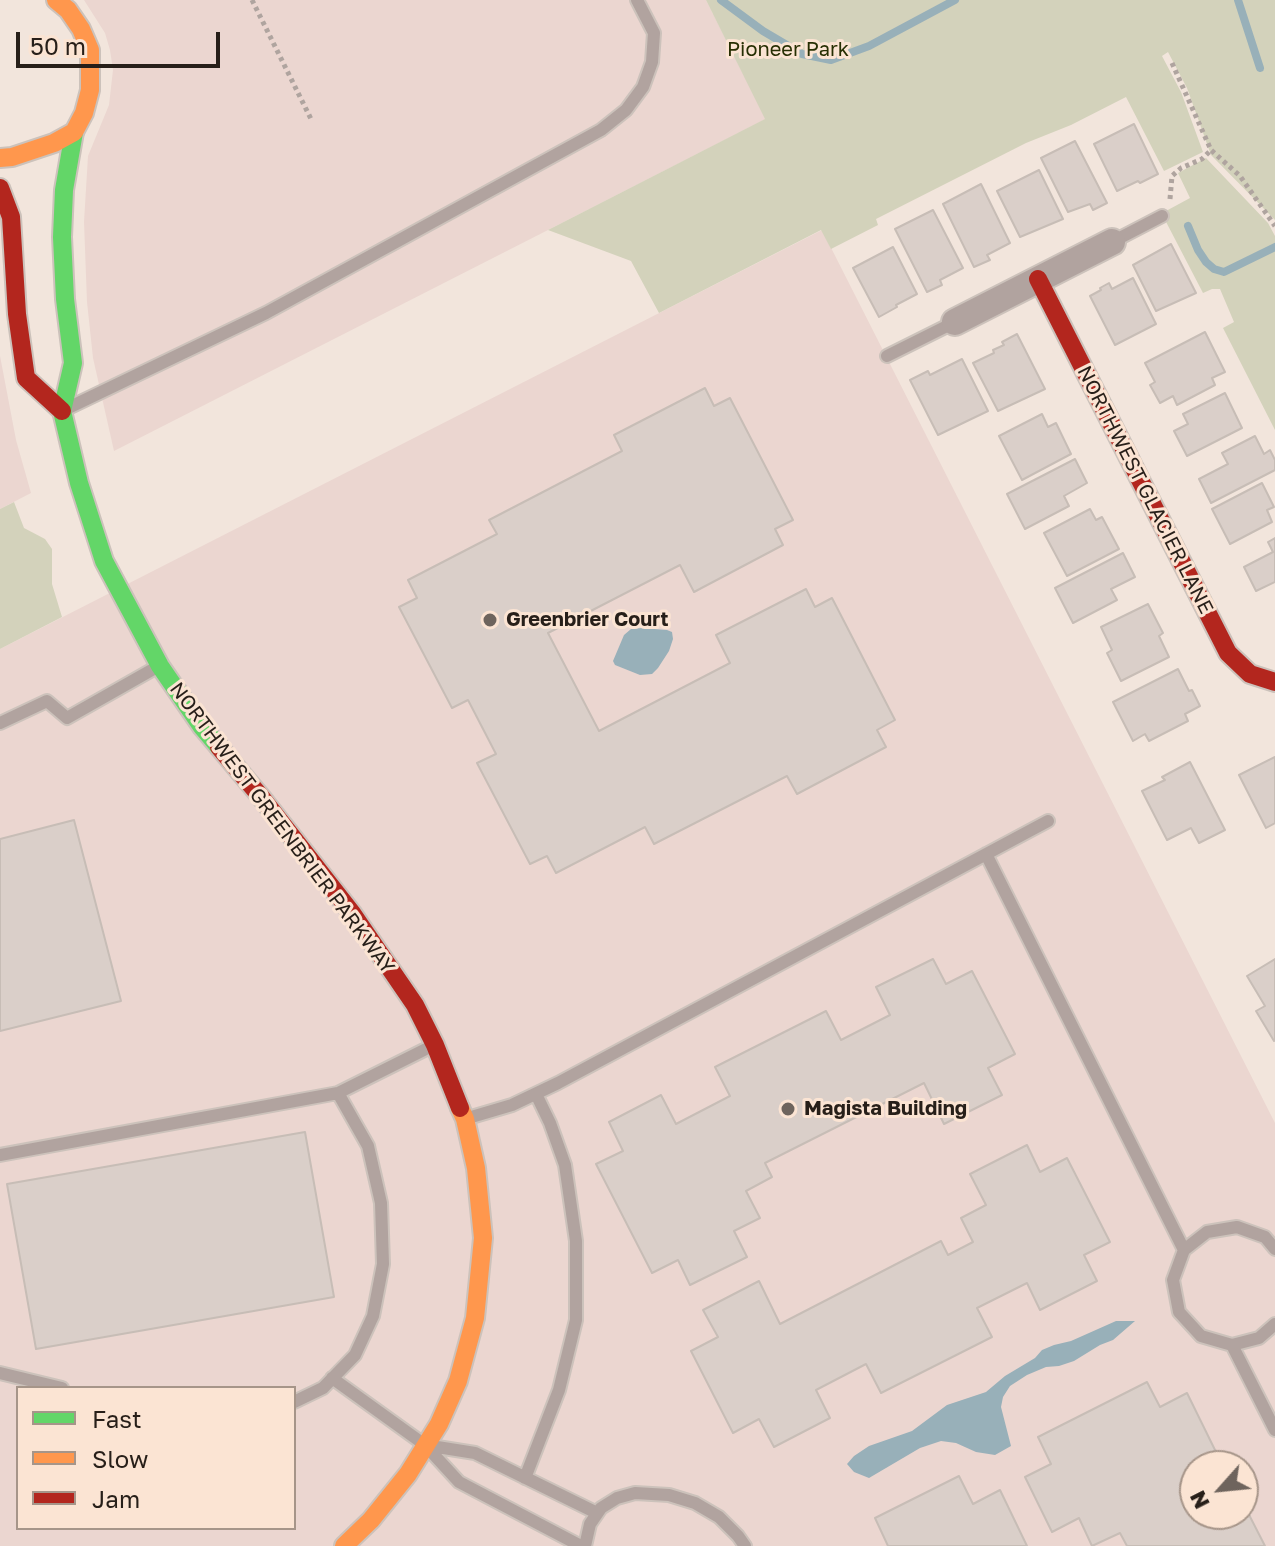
<!DOCTYPE html>
<html>
<head>
<meta charset="utf-8">
<style>
  body { margin:0 }
  #map { position:relative; width:1275px; height:1546px; overflow:hidden; background:#f2e5dc; font-family:"Golos Text",sans-serif }
  canvas { display:block }
  .legend { position:absolute; left:16px; top:1386px; width:280px; height:144px; box-sizing:border-box; background:#fbe4d3; border:2px solid #a69589; margin:0; padding:10px 14px; list-style:none; font-size:24px; color:#271f19 }
  .legend li { display:flex; align-items:center; gap:16px; height:40px }
  .legend b { width:40px; border:2px solid #a69589 }
  .north { position:absolute; left:1179px; top:1450px; width:80px; height:80px; box-sizing:border-box; background:#fbe4d3; border:2px solid #a69589; border-radius:50%; rotate:243deg; font-size:22px; font-weight:700; line-height:32px; text-align:center; color:#271f19 }
  .north::after { content:''; display:block; margin:auto; width:28px; height:36px; background:#6e645d; clip-path:polygon(50% 0,100% 100%,50% 72%,0 100%) }
  .scale { position:absolute; left:16px; top:32px; width:204px; height:36px; box-sizing:border-box; border:4px solid #271f19; border-top:0; padding-left:10px; font-size:24px; line-height:28px; white-space:nowrap; color:#271f19; -webkit-text-stroke:6px #fbe4d3; paint-order:stroke }
</style>
</head>
<body>
<div id="map">
<canvas width="1275" height="1546"></canvas>
<ul class="legend">
<li><b style="height:10px;background:#63d668"></b>Fast</li>
<li><b style="height:10px;background:#ff974d"></b>Slow</li>
<li><b style="height:10px;background:#b3261e"></b>Jam</li>
</ul>
<div class="north">N</div>
<div class="scale">50 m</div>
</div>
<script>
const c = document.querySelector('canvas').getContext('2d');
c.lineJoin = 'round';
function paint(path, color) { c.fillStyle = color; c.fill(path, 'evenodd'); }
const shape = rows => new Path2D(rows.map(r => 'M' + r).join(''));
function stroke(path, color, width, dash) { c.strokeStyle = color; c.lineWidth = width; c.lineCap = dash ? 'butt' : 'round'; c.setLineDash(dash || []); c.stroke(path); }
function label(font, color, halo, rows, align = 'center') {
  c.font = font + ' "Golos Text",sans-serif'; c.lineWidth = 6; c.setLineDash([]); c.textBaseline = 'middle'; c.strokeStyle = halo; c.fillStyle = color; for (const [text, x, y, turn = 0] of rows) {
    c.save(); c.translate(x, y); c.rotate((+turn || 0) * Math.PI / 180); c.textAlign = isNaN(turn) ? turn : align; if (halo) c.strokeText(text, 0, 0); c.fillText(text, 0, 0); c.restore();
  }
}
paint(shape([
  [84,0,706,0,766,119,114,451,93,358,87,302,84,222,88,156,109,105,113,70,110,50,105,33],
  [822,230,1275,1123,1275,1546,0,1546,0,649],
  [18,1388,294,1388,294,1528,18,1528],
  [1195,1466,1243,1466,1243,1514,1195,1514],
  [0,356,16,440,31,493,0,509]
]), '#ebd6d0');
paint(shape([
  [706,0,1275,0,1275,220,1211,155,1187,88,1168,52,1162,56,1181,92,1203,152,1164,171,1126,97,1071,125,1026,143,876,219,878,225,831,249,821,230,659,313,631,261,548,230,765,119],
  [1206,158,1268,223,1275,236,1275,430,1223,328,1234,322,1220,289,1212,289,1203,293,1164,218,1166,211,1190,198,1178,173],
  [14,502,24,528,45,539,52,549,52,584,62,617,0,649,0,509]
]), '#d3d2bb');
paint(shape([
  [642,628,667,630,672,632,673,639,669,651,658,668,652,674,640,675,615,665,613,661,624,635,631,629],
  [1116,1321,1135,1321,1113,1340,1100,1345,1074,1361,1059,1366,1046,1367,1027,1375,1010,1386,1003,1397,1001,1407,1011,1446,995,1455,976,1452,956,1443,941,1441,920,1448,869,1478,854,1472,847,1464,854,1456,869,1446,912,1431,947,1405,986,1392,1005,1376,1035,1358,1042,1350,1054,1345,1071,1341]
]), '#98b0b9');
stroke(shape([
  [721,0,763,31,802,54,831,60,869,46,955,0],
  [1238,0,1260,68],
  [1188,226,1198,250,1206,262,1214,269,1224,272,1275,247]
]), '#98b0b9', 8);
const building = shape([
  [1134,124,1158,174,1140,183,1138,181,1117,191,1094,144,1134,124],
  [1075,141,1107,203,1093,210,1090,204,1068,212,1041,158,1075,141],
  [1039,170,1063,219,1020,237,997,191,1039,170],
  [981,184,1010,243,987,255,990,260,974,267,943,204,981,184],
  [933,210,963,268,940,280,942,285,927,292,895,229,933,210],
  [1171,244,1196,293,1156,311,1133,265,1171,244],
  [893,247,917,294,896,305,897,307,879,317,853,268,893,247],
  [1133,278,1156,324,1115,345,1090,296,1101,290,1100,288,1109,283,1112,289,1133,278],
  [1205,332,1225,372,1212,378,1215,385,1177,405,1173,396,1160,403,1150,385,1155,382,1145,363,1205,332],
  [1017,334,1045,389,998,411,973,363,994,353,993,350,1004,345,1002,342,1017,334],
  [962,359,988,411,938,435,910,380,928,371,930,375,962,359],
  [705,388,714,406,730,398,793,520,775,529,783,545,694,592,680,565,548,633,599,731,730,663,716,635,806,589,815,607,832,598,895,720,877,730,886,747,797,794,787,776,654,844,645,827,556,873,547,856,530,864,477,763,496,754,468,700,452,708,399,607,417,598,408,580,497,534,489,520,622,451,614,435,705,388],
  [1225,393,1242,428,1187,456,1174,431,1188,424,1183,414,1225,393],
  [1042,414,1048,427,1056,423,1071,454,1022,480,999,436,1042,414],
  [1255,436,1264,454,1270,450,1275,460,1275,470,1211,503,1199,479,1228,464,1222,453,1255,436],
  [1075,459,1087,483,1064,496,1069,506,1025,529,1007,494,1075,459],
  [1262,483,1274,507,1267,510,1272,522,1230,544,1212,509,1262,483],
  [1090,509,1096,520,1102,517,1119,549,1067,576,1044,533,1090,509],
  [1275,538,1275,582,1256,591,1244,567,1273,552,1268,542,1275,538],
  [1123,553,1135,577,1111,589,1117,600,1073,623,1055,588,1123,553],
  [1148,604,1163,633,1159,636,1169,657,1121,681,1107,653,1112,650,1101,627,1148,604],
  [1178,669,1189,691,1192,690,1200,706,1185,714,1188,721,1149,741,1145,734,1133,741,1113,702,1178,669],
  [1275,757,1275,823,1266,828,1239,775,1275,757],
  [1190,762,1225,830,1199,843,1191,828,1167,840,1142,791,1165,780,1162,777,1190,762],
  [74,820,121,1001,0,1031,0,839,74,820],
  [933,959,946,984,972,971,1015,1054,988,1068,1002,1095,944,1124,924,1083,765,1163,772,1177,746,1191,760,1218,734,1231,747,1257,690,1285,678,1260,652,1273,596,1164,623,1151,609,1122,661,1095,676,1124,730,1096,715,1067,826,1011,841,1040,890,1015,876,987,933,959],
  [1275,959,1275,1040,1274,1041,1256,1011,1265,1006,1247,976,1275,959],
  [305,1132,334,1297,36,1349,7,1184,305,1132],
  [1027,1145,1040,1172,1067,1158,1110,1242,1084,1255,1097,1281,1040,1310,1027,1283,977,1308,992,1337,881,1393,866,1364,816,1390,830,1418,774,1447,759,1419,733,1433,691,1351,718,1337,703,1310,759,1281,780,1324,941,1241,948,1255,973,1242,961,1218,986,1205,970,1174,1027,1145],
  [1147,1382,1160,1407,1187,1393,1216,1452,1189,1465,1195,1477,1195,1514,1213,1514,1215,1517,1220,1514,1243,1514,1243,1503,1265,1546,1127,1546,1120,1533,1092,1546,1079,1518,1052,1532,1025,1477,1051,1464,1038,1437,1147,1382],
  [959,1476,973,1504,1000,1490,1027,1546,888,1546,875,1518,959,1476]
]);
paint(building, '#dacfc9');
stroke(building, '#c7bdb6', 2);
const lane = shape([
  [1112,242,1162,216],
  [887,356,955,322],
  [68,408,266,313,601,130,626,110,643,87,652,62,654,33,637,0],
  [0,723,47,701,67,718,157,667],
  [986,854,1184,1250],
  [468,1118,512,1105,558,1083,1048,821],
  [0,1155,338,1093,432,1046],
  [1275,1249,1265,1237,1237,1227,1207,1232,1184,1250,1173,1280,1179,1312,1201,1336,1232,1345,1259,1338,1275,1324],
  [1232,1345,1275,1430],
  [0,1373,62,1388],
  [332,1378,425,1445,459,1482,581,1546],
  [294,1402,323,1388,355,1355,373,1316,383,1264,381,1203,368,1146,338,1093],
  [431,1446,475,1453,597,1513],
  [525,1478,559,1390,576,1320,576,1241,565,1165,550,1123,536,1094],
  [585,1546,590,1524,601,1508,617,1498,635,1493,669,1495,695,1503,719,1517,738,1536,745,1546]
]);
const street = shape([
  [955,322,1112,242]
]);
const fast = shape([
  [74,132,64,190,62,237,65,299,73,363,62,411,79,483,104,561,160,666,202,727,219,747]
]);
const slow = shape([
  [0,158,12,157,54,143,74,132,84,113,90,90,90,50,81,29,68,10,56,0],
  [344,1546,371,1520,408,1474,439,1424,458,1381,475,1318,483,1238,476,1168,465,1119,460,1108]
]);
const jam = shape([
  [0,188,11,217,17,314,26,378,62,411],
  [1038,279,1228,653,1250,674,1275,682],
  [219,747,261,797,352,913,415,1005,435,1045,460,1108]
]);
stroke(lane, '#ccc2bb', 16);
stroke(street, '#ccc2bb', 30);
stroke(fast, '#ccc2bb', 22);
stroke(slow, '#ccc2bb', 22);
stroke(jam, '#ccc2bb', 22);
stroke(shape([
  [252,0,311,119],
  [1172,63,1211,150,1240,176,1275,226],
  [1170,199,1172,176,1181,168,1202,159,1211,150]
]), '#afa49f', 5, [4, 4]);
stroke(lane, '#b1a39f', 12);
stroke(street, '#b1a39f', 26);
stroke(fast, '#63d668', 18);
stroke(slow, '#ff974d', 18);
stroke(jam, '#b3261e', 18);
for (const [x, y, r, color] of [
  [490,620,8,"#6e645d"],
  [788,1109,8,"#6e645d"]
]) { const dot = new Path2D(); dot.arc(x, y, r, 0, 2 * Math.PI); c.fillStyle = color; c.fill(dot); stroke(dot, '#fbe4d3', 3); }
label('20px', '#272f03', '#fbe4d3', [
  ["Pioneer Park",788,50]
]);
label('20px', '#271f19', '#fbe4d3', [
  ["NORTHWEST GLACIER LANE",1145,490,63],
  ["NORTHWEST GREENBRIER PARKWAY",282,828,53]
]);
label('bold 20px', '#271f19', '#fbe4d3', [
  ["Greenbrier Court",506,620],
  ["Magista Building",804,1109]
], 'left');
</script>
</body>
</html>
